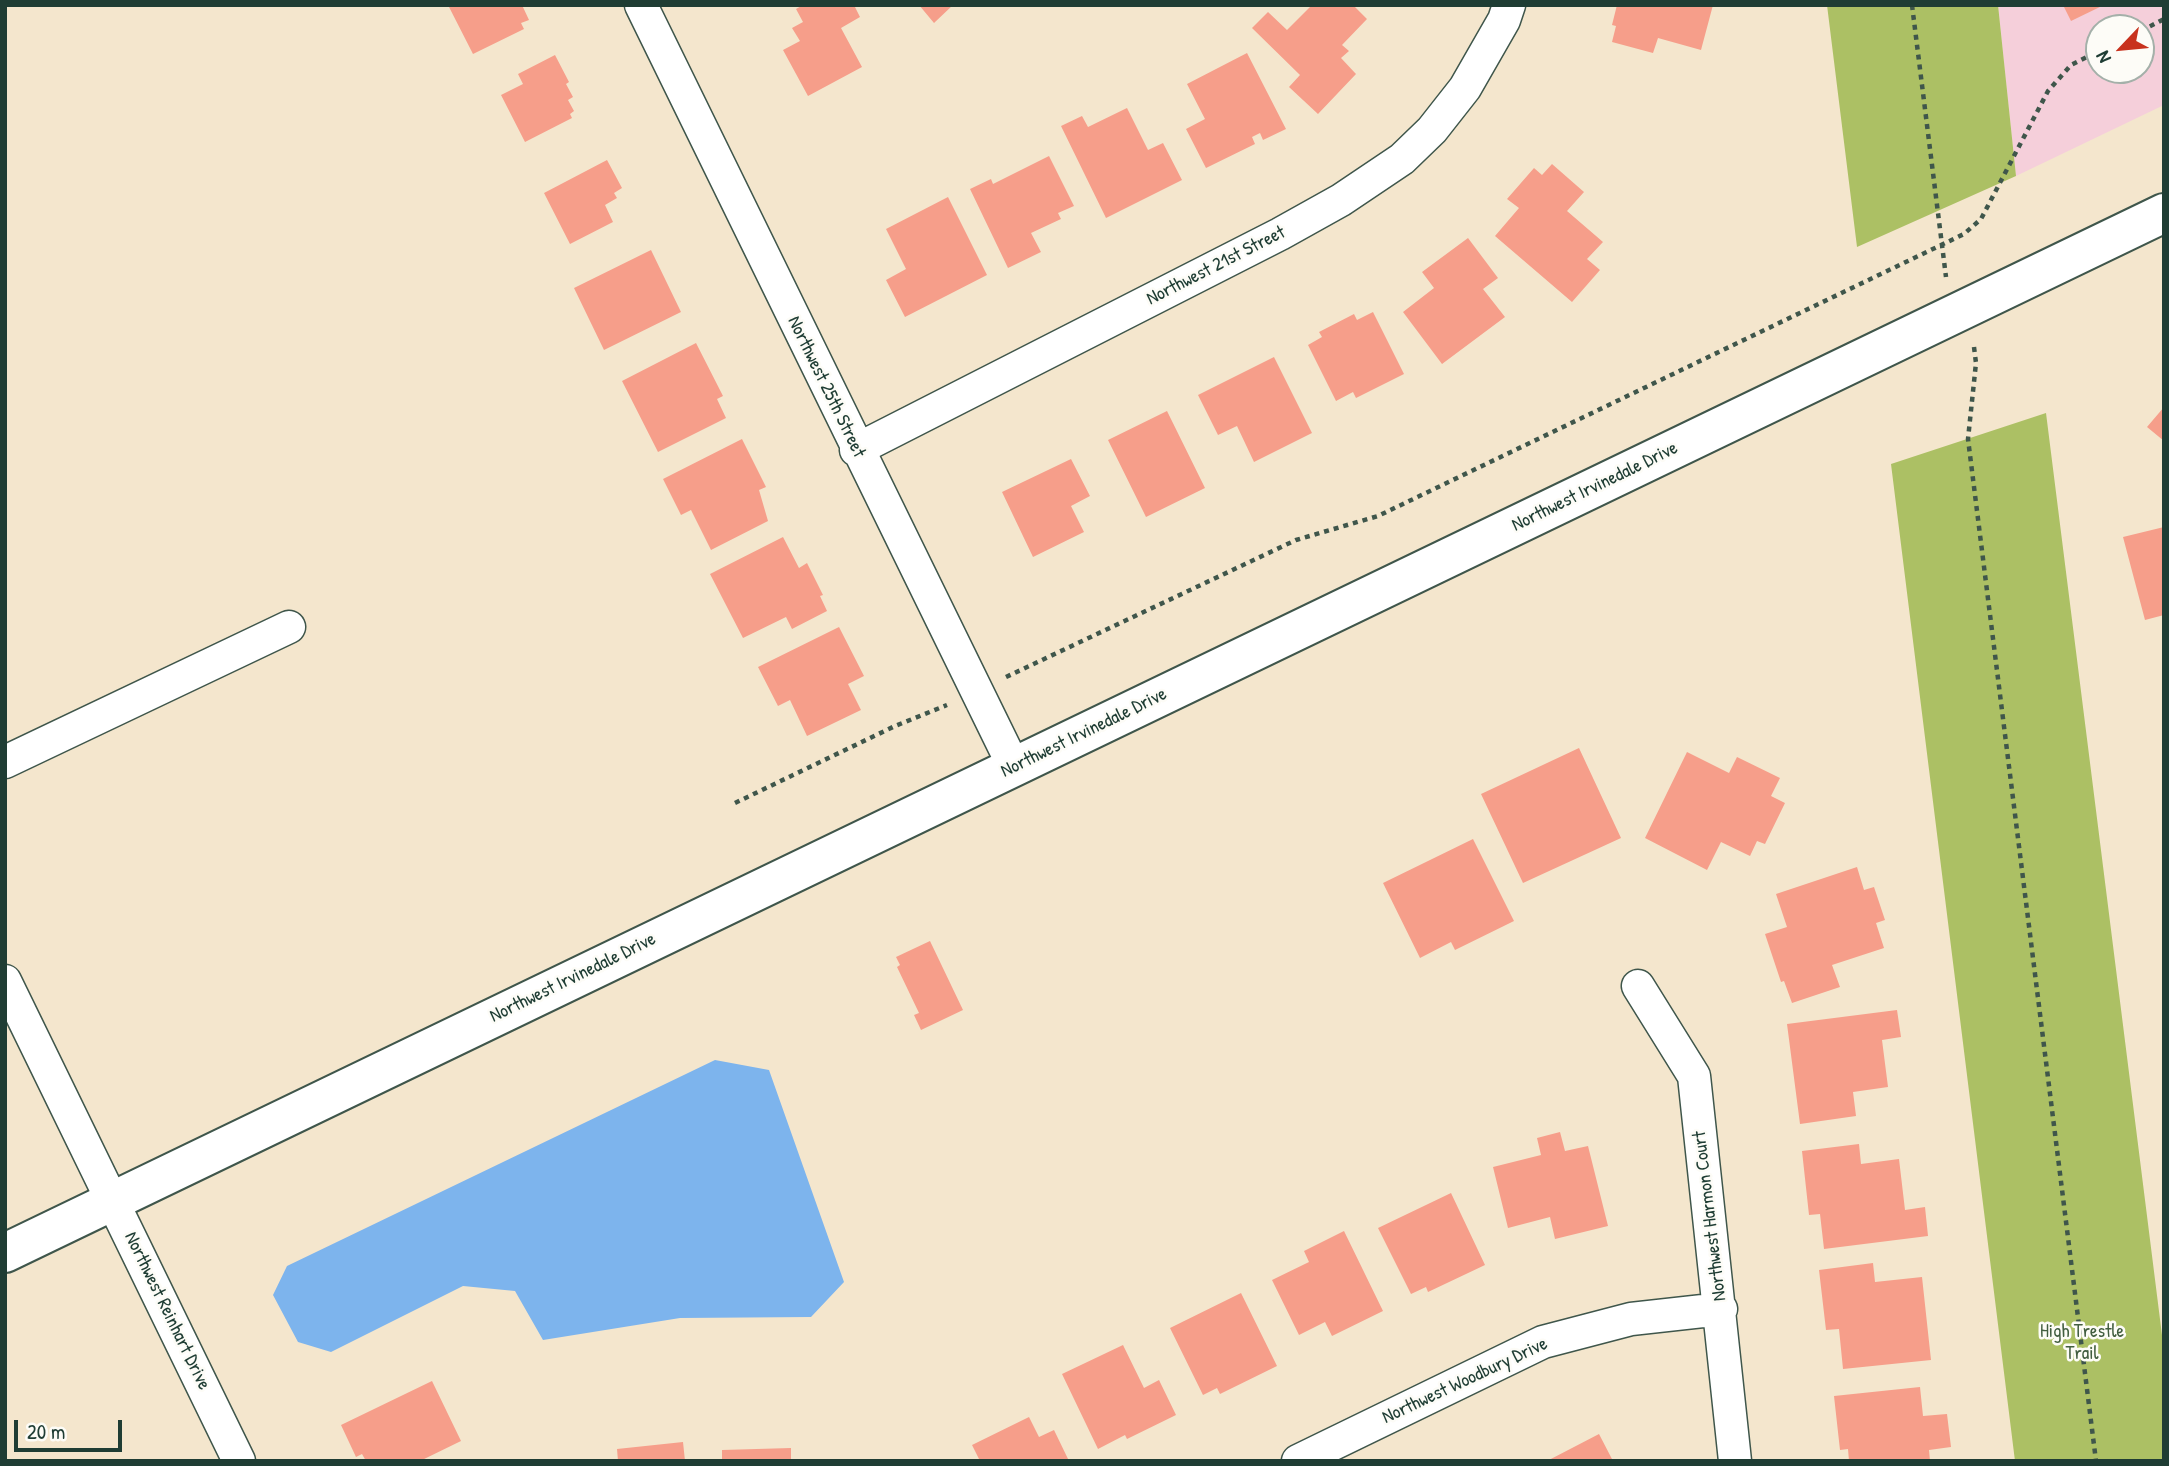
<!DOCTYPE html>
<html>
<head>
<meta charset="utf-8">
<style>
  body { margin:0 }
  #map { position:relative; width:2169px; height:1466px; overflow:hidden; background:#f4e6cd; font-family:"Patrick Hand",sans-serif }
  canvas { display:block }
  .frame { position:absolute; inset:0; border:7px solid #1f3d34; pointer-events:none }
  .north { position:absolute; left:2085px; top:14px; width:70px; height:70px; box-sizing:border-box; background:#fdfcf7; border:2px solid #a4b0a9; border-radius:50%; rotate:244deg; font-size:19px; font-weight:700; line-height:28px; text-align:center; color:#1f3d34 }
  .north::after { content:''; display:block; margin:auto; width:24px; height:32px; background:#c8321e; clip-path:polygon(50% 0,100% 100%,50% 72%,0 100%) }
  .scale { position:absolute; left:14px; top:1420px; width:108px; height:32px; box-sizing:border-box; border:4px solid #1f3d34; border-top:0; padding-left:9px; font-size:21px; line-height:24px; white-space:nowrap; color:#1f3d34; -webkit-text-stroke:5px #fdfcf7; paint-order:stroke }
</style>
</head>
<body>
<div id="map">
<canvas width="2169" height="1466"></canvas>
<div class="frame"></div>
<div class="north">N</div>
<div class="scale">20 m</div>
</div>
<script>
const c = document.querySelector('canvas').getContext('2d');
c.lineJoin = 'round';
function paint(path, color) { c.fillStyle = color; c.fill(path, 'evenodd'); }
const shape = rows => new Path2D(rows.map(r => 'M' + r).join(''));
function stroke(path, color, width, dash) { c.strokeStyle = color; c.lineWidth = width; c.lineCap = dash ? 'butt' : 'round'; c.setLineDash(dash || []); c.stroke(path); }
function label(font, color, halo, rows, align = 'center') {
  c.font = font + ' "Patrick Hand",sans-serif'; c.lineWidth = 5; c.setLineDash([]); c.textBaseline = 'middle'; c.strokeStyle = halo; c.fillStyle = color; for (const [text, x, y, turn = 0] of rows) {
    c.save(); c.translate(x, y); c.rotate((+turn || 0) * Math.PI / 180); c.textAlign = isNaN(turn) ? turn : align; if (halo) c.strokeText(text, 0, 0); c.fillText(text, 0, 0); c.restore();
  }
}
paint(shape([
  [1998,5,2164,5,2164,105,2016,176],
  [2099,28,2141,28,2141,70,2099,70]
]), '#f5cfda');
paint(shape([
  [1827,5,1998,5,2016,176,1857,247],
  [2046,413,2164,1351,2164,1461,2015,1461,1891,464]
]), '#acc064');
paint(shape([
  [715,1060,769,1070,844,1282,811,1317,680,1318,543,1340,515,1291,463,1286,331,1352,298,1342,273,1295,287,1266]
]), '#7db4ed');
paint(shape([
  [448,5,522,5,529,20,521,23,524,29,473,54],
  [803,5,854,5,860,17,841,28,862,67,808,96,783,50,800,41,792,28,803,22,796,9],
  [919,5,953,5,934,23],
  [1312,5,1353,5,1367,19,1342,45,1349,51,1341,58,1356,74,1318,114,1289,87,1300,75,1252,28,1268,12,1287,30],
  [1617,5,1713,5,1701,50,1658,38,1653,53,1612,42,1616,26,1612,25],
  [2063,5,2104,5,2071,21],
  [1247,53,1286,129,1263,140,1260,133,1252,137,1255,144,1206,168,1186,129,1205,119,1187,84],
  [555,55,569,82,566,84,573,97,568,100,574,111,570,114,572,118,525,142,501,95,523,84,518,74],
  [1127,108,1148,150,1163,143,1182,180,1106,218,1061,126,1082,116,1088,127],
  [1049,156,1074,206,1058,213,1061,219,1031,233,1041,252,1008,268,970,189,991,179,993,184],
  [607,160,622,188,614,193,617,198,605,205,613,222,570,244,544,193],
  [1552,164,1584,192,1567,211,1603,242,1587,259,1600,270,1572,302,1495,236,1519,208,1507,199,1534,168,1542,175],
  [948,197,987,275,905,317,886,280,906,269,886,229],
  [1468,238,1498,278,1483,289,1505,317,1442,364,1403,312,1434,288,1422,272],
  [651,250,681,312,604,350,574,288],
  [1373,312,1404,374,1356,398,1353,392,1336,401,1308,345,1322,337,1319,332,1354,314,1357,320],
  [696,343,723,396,717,399,726,418,658,452,622,381],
  [1274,357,1312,433,1254,462,1237,426,1218,435,1198,395],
  [2164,407,2164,441,2147,427],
  [1167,411,1205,488,1146,517,1108,440],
  [742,439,766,487,759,490,768,521,711,550,691,510,681,515,663,479],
  [1071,459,1090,496,1071,506,1084,532,1033,557,1002,492],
  [2164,527,2164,615,2145,620,2123,537],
  [783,537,799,568,807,563,823,595,820,596,827,611,792,629,786,617,743,638,710,574],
  [839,627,864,676,848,684,861,710,807,736,790,700,778,706,758,667],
  [1579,748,1621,838,1523,883,1481,794],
  [1687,752,1729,773,1737,757,1780,778,1771,796,1785,803,1765,844,1757,841,1750,856,1721,842,1707,870,1645,838],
  [1473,839,1514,921,1455,950,1451,942,1420,958,1383,883],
  [1857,867,1864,890,1874,887,1885,920,1876,923,1884,948,1832,965,1840,987,1792,1003,1784,981,1781,982,1765,934,1787,927,1776,894],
  [930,941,963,1010,921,1030,914,1015,919,1013,897,967,900,965,896,957],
  [1897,1010,1901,1037,1882,1040,1888,1087,1853,1092,1856,1116,1800,1124,1787,1024],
  [1560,1132,1565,1151,1588,1146,1608,1226,1555,1239,1550,1217,1508,1228,1493,1167,1541,1155,1537,1138],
  [1859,1144,1861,1164,1899,1159,1905,1210,1925,1207,1928,1236,1824,1249,1820,1214,1809,1215,1802,1151],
  [1451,1193,1485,1265,1428,1292,1426,1287,1411,1294,1378,1228],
  [1344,1231,1383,1311,1332,1336,1325,1322,1299,1335,1272,1280,1309,1262,1304,1251],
  [1873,1263,1875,1282,1922,1277,1931,1360,1843,1369,1839,1329,1826,1330,1819,1270],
  [1241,1293,1277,1366,1220,1394,1217,1388,1203,1395,1170,1328],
  [1123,1345,1144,1388,1159,1380,1176,1415,1127,1439,1125,1435,1098,1449,1062,1374],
  [432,1381,461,1441,420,1461,366,1461,362,1454,356,1457,341,1425],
  [1920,1387,1923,1416,1947,1414,1951,1447,1929,1450,1930,1461,1849,1461,1848,1449,1840,1450,1834,1396],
  [1029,1417,1039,1437,1054,1430,1069,1461,980,1461,972,1445],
  [1599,1434,1613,1461,1547,1461],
  [683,1442,685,1461,618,1461,617,1449],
  [791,1448,791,1461,722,1461,722,1450]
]), '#f69e8a');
const minor = shape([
  [641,5,1014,767],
  [856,450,1280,234,1341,200,1402,159,1432,130,1465,88,1504,20,1509,5],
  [5,762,289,627],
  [5,981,239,1461],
  [1638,986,1694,1076,1735,1461],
  [1298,1461,1543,1342,1631,1319,1721,1309]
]);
const secondary = shape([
  [5,1253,2164,213]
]);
stroke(minor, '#3f564b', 35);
stroke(secondary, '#3f564b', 42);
stroke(shape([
  [1912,5,1946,277],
  [2141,31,2164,19],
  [1974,347,1976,363,1968,439,2096,1461],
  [1006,677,1296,540,1378,516,1964,234,1981,219,2048,91,2071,65,2099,51],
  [735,803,895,726,947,705]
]), '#3f564b', 4.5, [5, 5]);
stroke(minor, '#fff', 32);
stroke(secondary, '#fff', 38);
label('19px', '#1f3d34', '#fdfcf7', [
  ["Northwest 21st Street",1216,266,-27],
  ["Northwest 25th Street",826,387,64],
  ["Northwest Irvinedale Drive",1595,487,-26],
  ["Northwest Irvinedale Drive",1084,733,-26],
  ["Northwest Irvinedale Drive",573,978,-26],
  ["Northwest Harmon Court",1710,1216,-97],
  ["Northwest Reinhart Drive",167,1311,64],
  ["Northwest Woodbury Drive",1465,1381,-25]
]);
label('19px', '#425e40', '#fdfcf7', [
  ["High Trestle",2082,1332],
  ["Trail",2082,1354]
]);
</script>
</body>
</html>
